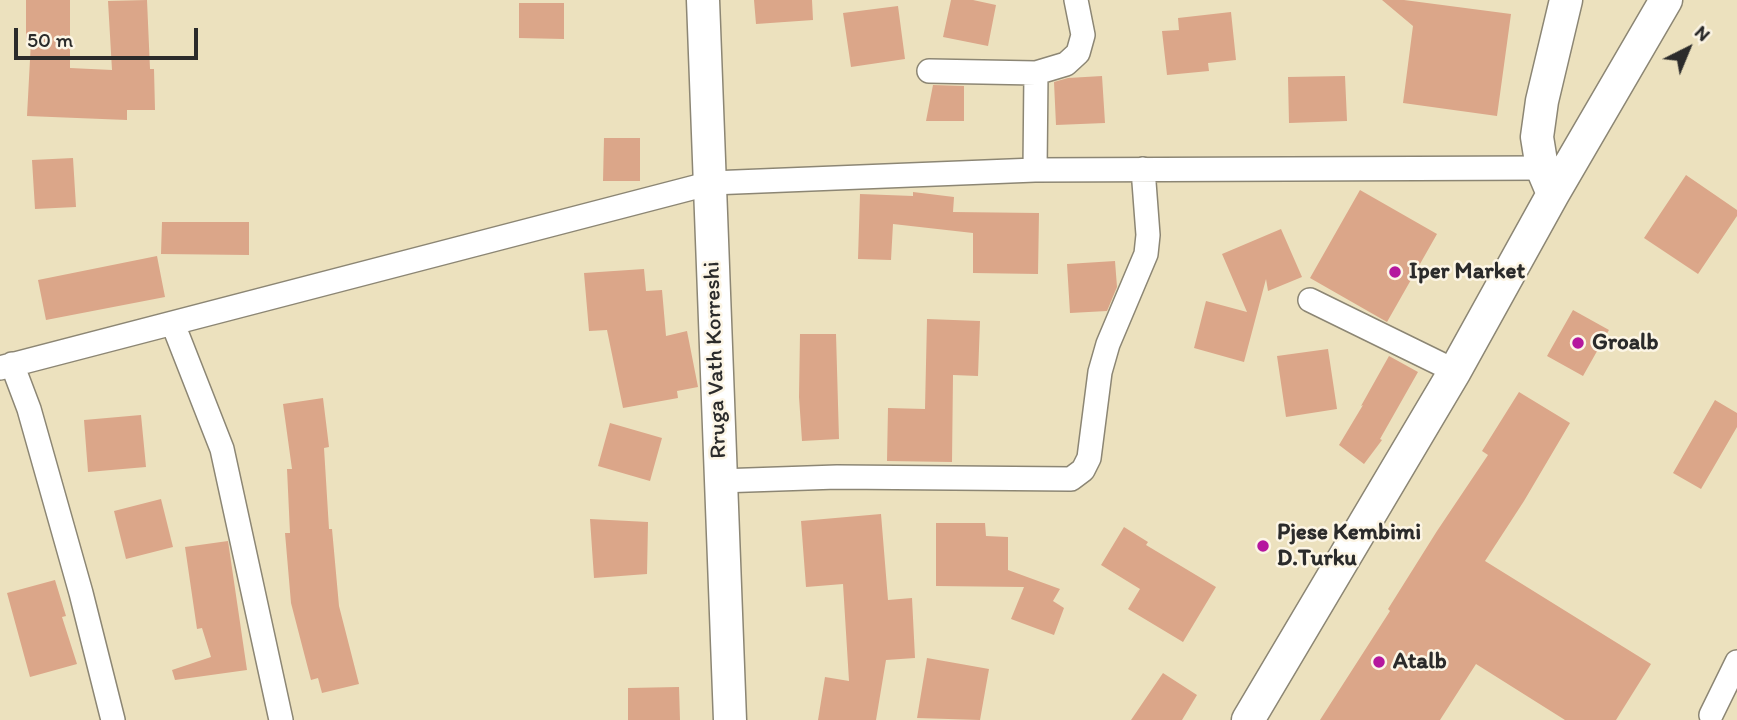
<!DOCTYPE html>
<html>
<head>
<meta charset="utf-8">
<style>
  body { margin:0 }
  #map { position:relative; width:1737px; height:720px; overflow:hidden; background:#ece1be; font-family:Itim,sans-serif }
  canvas { display:block }
  .north { position:absolute; left:1653px; top:14px; width:70px; height:70px; -webkit-text-stroke:5px #fcf5e5; paint-order:stroke; rotate:43deg; font-size:19px; font-weight:700; line-height:28px; text-align:center; color:#2b2b2b }
  .north::after { content:''; display:block; margin:auto; width:24px; height:32px; background:#2b2b2b; clip-path:polygon(50% 0,100% 100%,50% 72%,0 100%) }
  .scale { position:absolute; left:14px; top:28px; width:184px; height:32px; box-sizing:border-box; border:4px solid #2b2b2b; border-top:0; padding-left:9px; font-size:21px; line-height:24px; white-space:nowrap; color:#2b2b2b; -webkit-text-stroke:5px #fcf5e5; paint-order:stroke }
</style>
</head>
<body>
<div id="map">
<canvas width="1737" height="720"></canvas>
<div class="north">N</div>
<div class="scale">50 m</div>
</div>
<script>
const c = document.querySelector('canvas').getContext('2d');
c.lineJoin = 'round';
function paint(path, color) { c.fillStyle = color; c.fill(path, 'evenodd'); }
const shape = rows => new Path2D(rows.map(r => 'M' + r).join(''));
function stroke(path, color, width, dash) { c.strokeStyle = color; c.lineWidth = width; c.lineCap = dash ? 'butt' : 'round'; c.setLineDash(dash || []); c.stroke(path); }
function label(font, color, halo, rows, align = 'center') {
  c.font = font + ' Itim,sans-serif'; c.lineWidth = 5; c.setLineDash([]); c.textBaseline = 'middle'; c.strokeStyle = halo; c.fillStyle = color; for (const [text, x, y, turn = 0] of rows) {
    c.save(); c.translate(x, y); c.rotate((+turn || 0) * Math.PI / 180); c.textAlign = isNaN(turn) ? turn : align; if (halo) c.strokeText(text, 0, 0); c.fillText(text, 0, 0); c.restore();
  }
}
paint(shape([
  [26,0,70,0,70,68,112,70,108,1,147,0,150,69,154,69,155,110,127,110,127,120,27,116,31,41,26,41],
  [754,0,812,0,813,20,756,24],
  [951,0,973,0,996,5,988,46,943,37],
  [1382,0,1404,0,1511,14,1497,116,1403,103,1413,26],
  [519,3,564,3,564,39,519,38],
  [898,6,905,59,851,67,843,13],
  [1231,12,1236,60,1208,63,1209,71,1167,75,1162,31,1179,30,1178,18],
  [1102,76,1105,123,1056,125,1054,82,1068,78],
  [1345,76,1347,121,1289,123,1288,77],
  [933,85,964,86,964,121,926,121],
  [604,138,640,138,640,181,603,181],
  [73,158,76,207,35,209,32,160],
  [1686,175,1737,210,1737,216,1698,274,1644,238],
  [1360,190,1437,234,1387,322,1310,278],
  [913,192,954,197,953,212,1039,213,1038,274,973,273,973,233,893,224,891,260,858,259,860,194,913,196],
  [162,222,249,222,249,255,161,254],
  [1281,229,1302,277,1268,291,1266,279,1244,362,1194,348,1206,301,1247,312,1222,254],
  [157,256,165,297,46,320,38,280],
  [1115,261,1117,287,1107,311,1070,313,1067,264],
  [644,269,646,291,662,290,666,336,687,331,698,387,677,391,678,398,623,408,607,330,589,331,584,273],
  [1573,310,1609,330,1583,376,1547,356],
  [927,319,980,321,978,376,953,375,952,462,887,461,888,408,925,409],
  [800,334,836,334,839,439,802,441,799,397],
  [1328,349,1337,409,1286,417,1277,356],
  [1389,356,1418,372,1380,439,1382,440,1364,464,1339,445,1363,405,1361,406],
  [1519,392,1570,423,1524,501,1485,561,1651,664,1616,720,1565,720,1476,664,1440,720,1320,720,1390,611,1388,609,1437,531,1488,455,1482,451],
  [323,398,329,447,324,448,329,529,332,529,339,606,359,684,322,693,318,678,311,680,291,603,285,533,290,533,287,469,292,469,283,404],
  [1715,400,1737,413,1737,427,1701,489,1673,473],
  [141,415,146,467,88,472,84,420],
  [610,423,662,438,650,481,598,466],
  [161,499,173,547,126,559,114,511],
  [881,514,888,600,912,598,915,658,886,660,876,720,818,720,825,677,849,681,843,584,806,587,801,521],
  [590,519,648,522,647,574,594,578],
  [936,523,985,523,986,536,1008,537,1008,570,1060,589,1053,601,1064,608,1054,635,1011,619,1024,587,936,586],
  [1124,527,1148,542,1146,545,1216,587,1183,642,1128,609,1140,589,1101,565],
  [228,541,247,670,175,680,172,670,211,657,202,628,197,629,185,547],
  [55,580,66,616,62,617,77,664,30,677,7,593],
  [927,658,989,669,980,720,917,718],
  [1163,673,1197,695,1182,720,1131,720],
  [679,687,680,720,628,720,628,688]
]), '#dba689');
const minor = shape([
  [929,71,1036,73,1066,64,1078,53,1083,35,1076,0],
  [1035,170,1036,73],
  [1310,300,1455,371],
  [173,324,222,449,281,720],
  [12,364,29,409,81,593,113,720],
  [0,368,711,183,1035,170,1542,168],
  [719,481,837,477,1071,479,1083,470,1089,458,1100,372,1108,344,1146,254,1148,235,1143,169],
  [1711,715,1737,662]
]);
const secondary = shape([
  [703,0,730,720],
  [1553,194,1542,168,1537,137,1542,101,1566,0],
  [1248,720,1455,371,1553,194,1666,0]
]);
stroke(minor, '#8c8674', 26);
stroke(secondary, '#8c8674', 35);
stroke(minor, '#fff', 23);
stroke(secondary, '#fff', 32);
for (const [x, y, r, color] of [
  [1395,272,7,"#b5179e"],
  [1578,343,7,"#b5179e"],
  [1263,546,7,"#b5179e"],
  [1379,662,7,"#b5179e"]
]) { const dot = new Path2D(); dot.arc(x, y, r, 0, 2 * Math.PI); c.fillStyle = color; c.fill(dot); stroke(dot, '#fcf5e5', 2.5); }
label('bold 23px', '#2b2b2b', '#fcf5e5', [
  ["Iper Market",1409,272],
  ["Groalb",1592,343],
  ["Pjese Kembimi",1277,533],
  ["D.Turku",1277,559],
  ["Atalb",1393,662]
], 'left');
label('23px', '#2b2b2b', '#fcf5e5', [
  ["Rruga Vath Korreshi",716,360,-92]
]);
</script>
</body>
</html>
